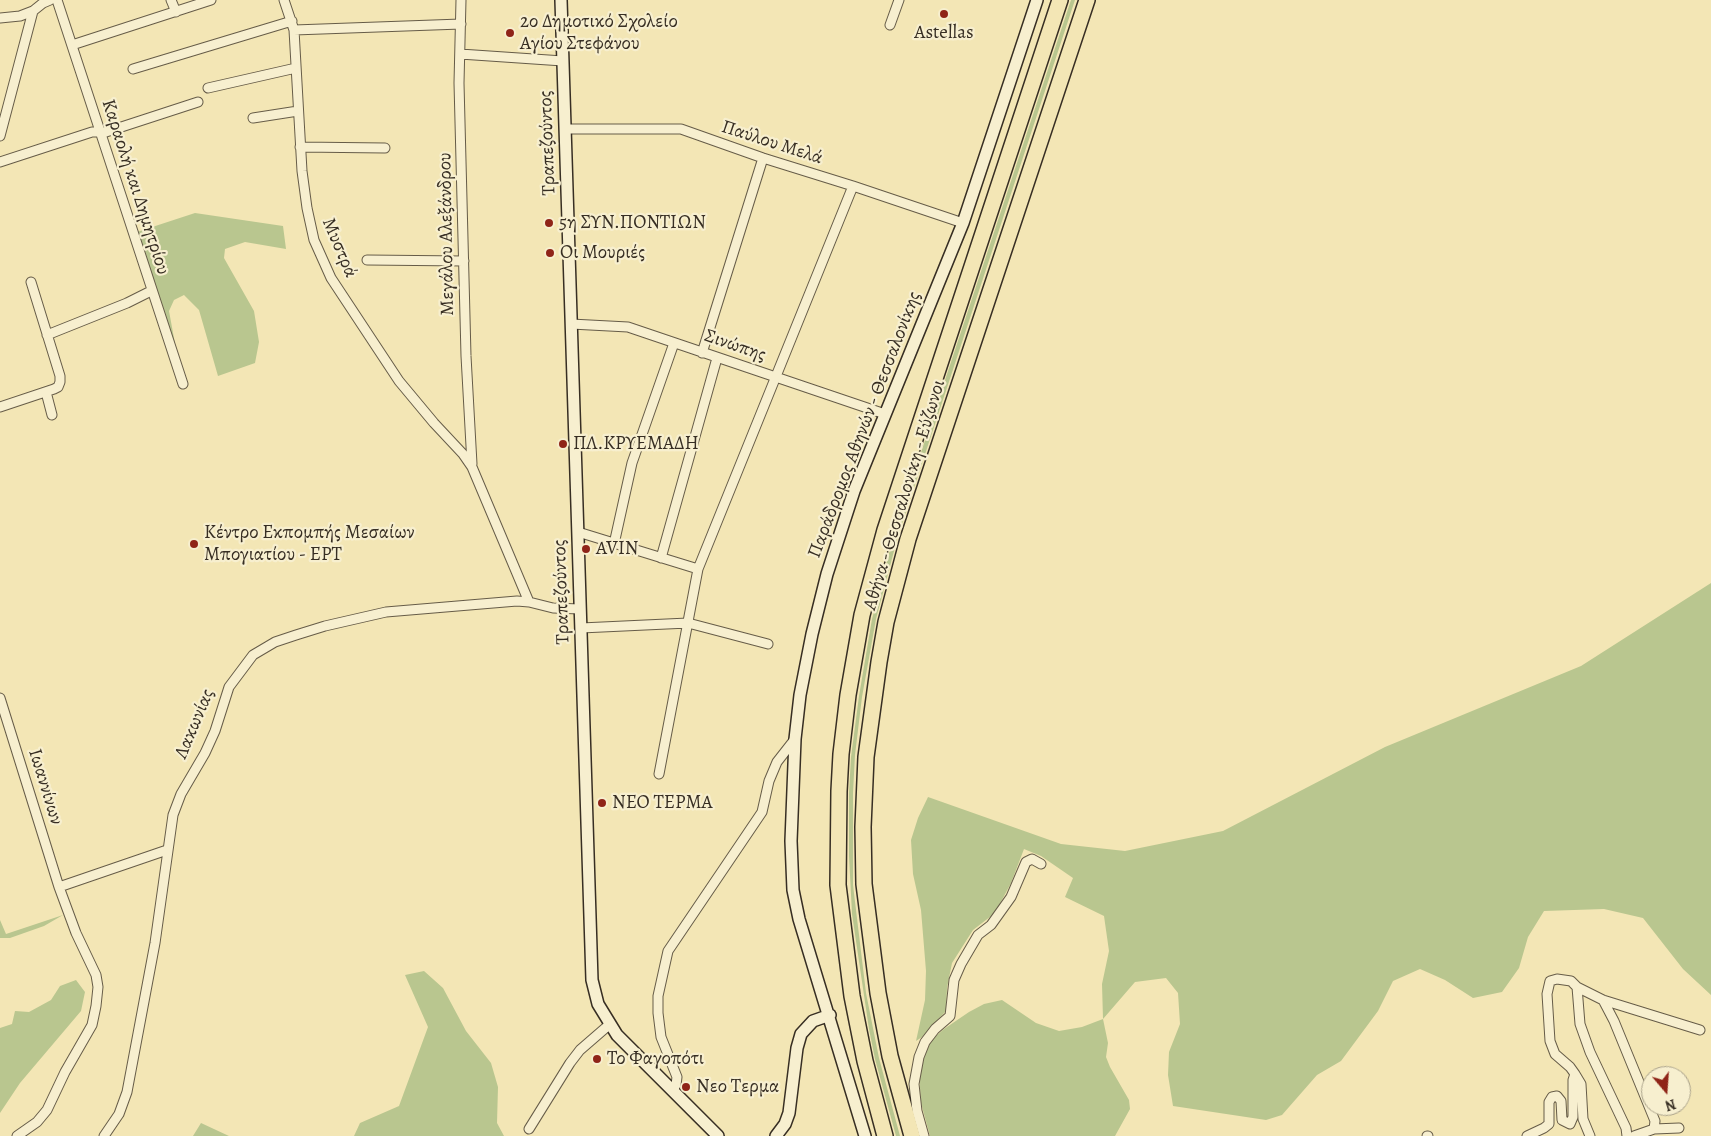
<!DOCTYPE html>
<html>
<head>
<meta charset="utf-8">
<style>
  body { margin:0 }
  #map { position:relative; width:1711px; height:1136px; overflow:hidden; background:#f3e6b5; font-family:Alegreya,serif }
  canvas { display:block }
  .north { position:absolute; left:1641px; top:1066px; width:50px; height:50px; box-sizing:border-box; background:#f7efcf; border:1px solid #aaa28a; border-radius:50%; rotate:162deg; font-size:14px; font-weight:700; line-height:20px; text-align:center; color:#372e23 }
  .north::after { content:''; display:block; margin:auto; width:18px; height:22px; background:#8f2418; clip-path:polygon(50% 0,100% 100%,50% 72%,0 100%) }
</style>
</head>
<body>
<div id="map">
<canvas width="1711" height="1136"></canvas>
<div class="north">N</div>
</div>
<script>
const c = document.querySelector('canvas').getContext('2d');
c.lineJoin = 'round';
function paint(path, color) { c.fillStyle = color; c.fill(path, 'evenodd'); }
const shape = rows => new Path2D(rows.map(r => 'M' + r).join(''));
function stroke(path, color, width, dash) { c.strokeStyle = color; c.lineWidth = width; c.lineCap = dash ? 'butt' : 'round'; c.setLineDash(dash || []); c.stroke(path); }
function label(font, color, halo, rows, align = 'center') {
  c.font = font + ' Alegreya,serif'; c.lineWidth = 4.5; c.setLineDash([]); c.textBaseline = 'middle'; c.strokeStyle = halo; c.fillStyle = color; for (const [text, x, y, turn = 0] of rows) {
    c.save(); c.translate(x, y); c.rotate((+turn || 0) * Math.PI / 180); c.textAlign = isNaN(turn) ? turn : align; if (halo) c.strokeText(text, 0, 0); c.fillText(text, 0, 0); c.restore();
  }
}
paint(shape([
  [1071,0,1075,0,898,536,876,619,862,697,855,755,853,793,853,885,866,993,879,1058,900,1136,896,1136,875,1059,869,1029,852,914,849,856,849,793,851,757,859,696,872,619,894,534],
  [195,213,283,226,286,249,245,242,225,249,224,258,254,311,259,342,255,363,218,376,199,310,184,295,174,300,169,311,176,349,137,232],
  [1711,583,1711,995,1683,969,1643,918,1604,909,1544,911,1528,937,1519,968,1502,992,1473,998,1445,980,1420,969,1393,981,1378,1011,1341,1061,1317,1075,1282,1115,1266,1120,1173,1106,1168,1075,1169,1052,1180,1024,1178,993,1166,978,1135,982,1103,1019,1108,1043,1106,1057,1110,1067,1129,1100,1130,1109,1115,1136,930,1136,921,1103,920,1088,920,1074,928,1043,944,1029,969,1012,984,1004,1002,1000,1036,1023,1059,1031,1082,1027,1103,1019,1102,984,1109,951,1104,916,1065,897,1073,878,1041,856,1024,849,1011,883,995,913,973,930,952,963,947,988,946,1011,922,1037,916,1041,925,1000,926,971,921,910,913,874,911,840,918,818,928,797,1061,844,1125,851,1223,831,1385,747,1581,666],
  [63,915,44,926,10,938,0,938,0,920,6,934],
  [424,971,443,988,466,1031,491,1063,498,1087,497,1123,504,1136,354,1136,360,1123,399,1106,428,1027,405,975],
  [76,980,85,992,81,1011,20,1083,0,1113,0,1028,12,1024,15,1011,29,1012,51,1000,60,986],
  [201,1123,229,1136,193,1136]
]), '#b9c68f');
const street = shape([
  [57,0,183,384],
  [171,0,176,12],
  [284,0,294,30,302,171,307,208,314,240,331,278,399,381,434,423,463,454,472,467,529,602],
  [461,0,459,83,466,356,472,464],
  [0,18,20,16,33,11],
  [890,25,899,0],
  [294,30,461,24],
  [72,45,211,0],
  [460,54,563,61],
  [133,69,292,21],
  [208,88,296,68],
  [253,118,298,111],
  [565,129,681,129,763,158,853,186,963,223],
  [0,136,33,11,43,3,50,0],
  [300,147,385,148],
  [0,162,92,132,106,132,198,102],
  [367,260,464,261],
  [571,324,628,327,885,414],
  [47,335,127,303,151,291],
  [702,353,763,158],
  [46,392,52,415],
  [0,407,54,389,58,387,60,382,60,376,31,282],
  [578,532,698,569],
  [614,544,632,463,674,343],
  [661,558,717,358],
  [581,628,688,623,768,644],
  [0,698,59,887],
  [659,774,698,569,853,186],
  [1577,987,1603,1000,1700,1030],
  [1603,1000,1614,1021,1655,1121,1654,1129],
  [1575,1074,1581,1084,1583,1119,1590,1136],
  [673,1090,676,1085,677,1077,661,1037,658,1013,658,996,668,951,762,812,769,781,777,762,795,739],
  [529,1129,570,1063,580,1050,610,1024],
  [17,1136,37,1122,47,1110,65,1072,92,1025,96,1006,98,987,96,975,76,933,59,887,167,850],
  [104,1136,119,1114,127,1092,155,943,173,815,181,794,205,753,215,731,229,687,253,655,275,642,296,635,325,626,386,612,517,601,529,602,553,608,580,609],
  [924,1136,917,1111,914,1084,919,1057,925,1042,935,1029,950,1016,954,980,961,964,978,935,991,925,1011,897,1026,862,1032,859,1041,864],
  [1427,1136,1428,1136],
  [1527,1136,1544,1128,1549,1124,1549,1102,1552,1097,1557,1096,1561,1101,1562,1120,1570,1124,1573,1117,1573,1080,1575,1074,1570,1067,1555,1054,1550,1041,1547,994,1550,981,1557,979,1571,981,1577,987,1580,1024,1590,1052,1626,1128,1627,1136],
  [1634,1136,1654,1129,1679,1128]
]);
const secondary = shape([
  [561,0,592,980,598,1004,617,1035,718,1136],
  [776,1136,785,1124,789,1113,797,1048,801,1034,813,1021,830,1015],
  [865,1136,799,919,793,890,791,841,795,739,800,695,812,634,827,574,854,491,963,223,1037,0]
]);
const highway = shape([
  [885,1136,865,1061,852,996,838,885,839,791,841,754,848,695,862,615,885,530,1060,0],
  [912,1136,890,1056,878,993,864,884,863,827,866,757,879,662,886,622,908,539,1087,0]
]);
stroke(street, '#665c48', 11);
stroke(secondary, '#372e23', 14);
stroke(highway, '#372e23', 18);
stroke(street, '#f7efcf', 9);
stroke(secondary, '#f7efcf', 11);
stroke(highway, '#f3e6b5', 15);
for (const [x, y, r, color] of [
  [944,14,5,"#8f2418"],
  [510,33,5,"#8f2418"],
  [549,223,5,"#8f2418"],
  [550,253,5,"#8f2418"],
  [563,444,5,"#8f2418"],
  [194,544,5,"#8f2418"],
  [586,549,5,"#8f2418"],
  [602,803,5,"#8f2418"],
  [597,1059,5,"#8f2418"],
  [686,1087,5,"#8f2418"]
]) { const dot = new Path2D(); dot.arc(x, y, r, 0, 2 * Math.PI); c.fillStyle = color; c.fill(dot); stroke(dot, '#f7efcf', 2); }
label('19px', '#372e23', '#f7efcf', [
  ["2ο Δημοτικό Σχολείο",520,22],
  ["Αγίου Στεφάνου",520,44],
  ["Astellas",944,33,"center"],
  ["5η ΣΥΝ.ΠΟΝΤΙΩΝ",559,223],
  ["Οι Μουριές",560,253],
  ["ΠΛ.ΚΡΥΕΜΑΔΗ",573,444],
  ["Κέντρο Εκπομπής Μεσαίων",204,533],
  ["Μπογιατίου - ΕΡΤ",204,555],
  ["AVIN",596,549],
  ["ΝΕΟ ΤΕΡΜΑ",612,803],
  ["Το Φαγοπότι",607,1059],
  ["Νεο Τερμα",696,1087]
], 'left');
label('19px', '#372e23', '#f7efcf', [
  ["Τραπεζούντος",548,143,-92],
  ["Παύλου Μελά",772,143,18],
  ["Καραολή και Δημητρίου",135,187,72],
  ["Μεγάλου Αλεξάνδρου",447,234,-91],
  ["Μυστρά",339,248,67],
  ["Σινώπης",735,346,19],
  ["Παράδρομος Αθηνών - Θεσσαλονίκης",865,425,-69],
  ["Αθήνα - Θεσσαλονίκη - Εύζωνοι",905,495,-73],
  ["Τραπεζούντος",562,592,-92],
  ["Λακωνίας",195,724,-67],
  ["Ιωαννίνων",45,787,73]
]);
</script>
</body>
</html>
